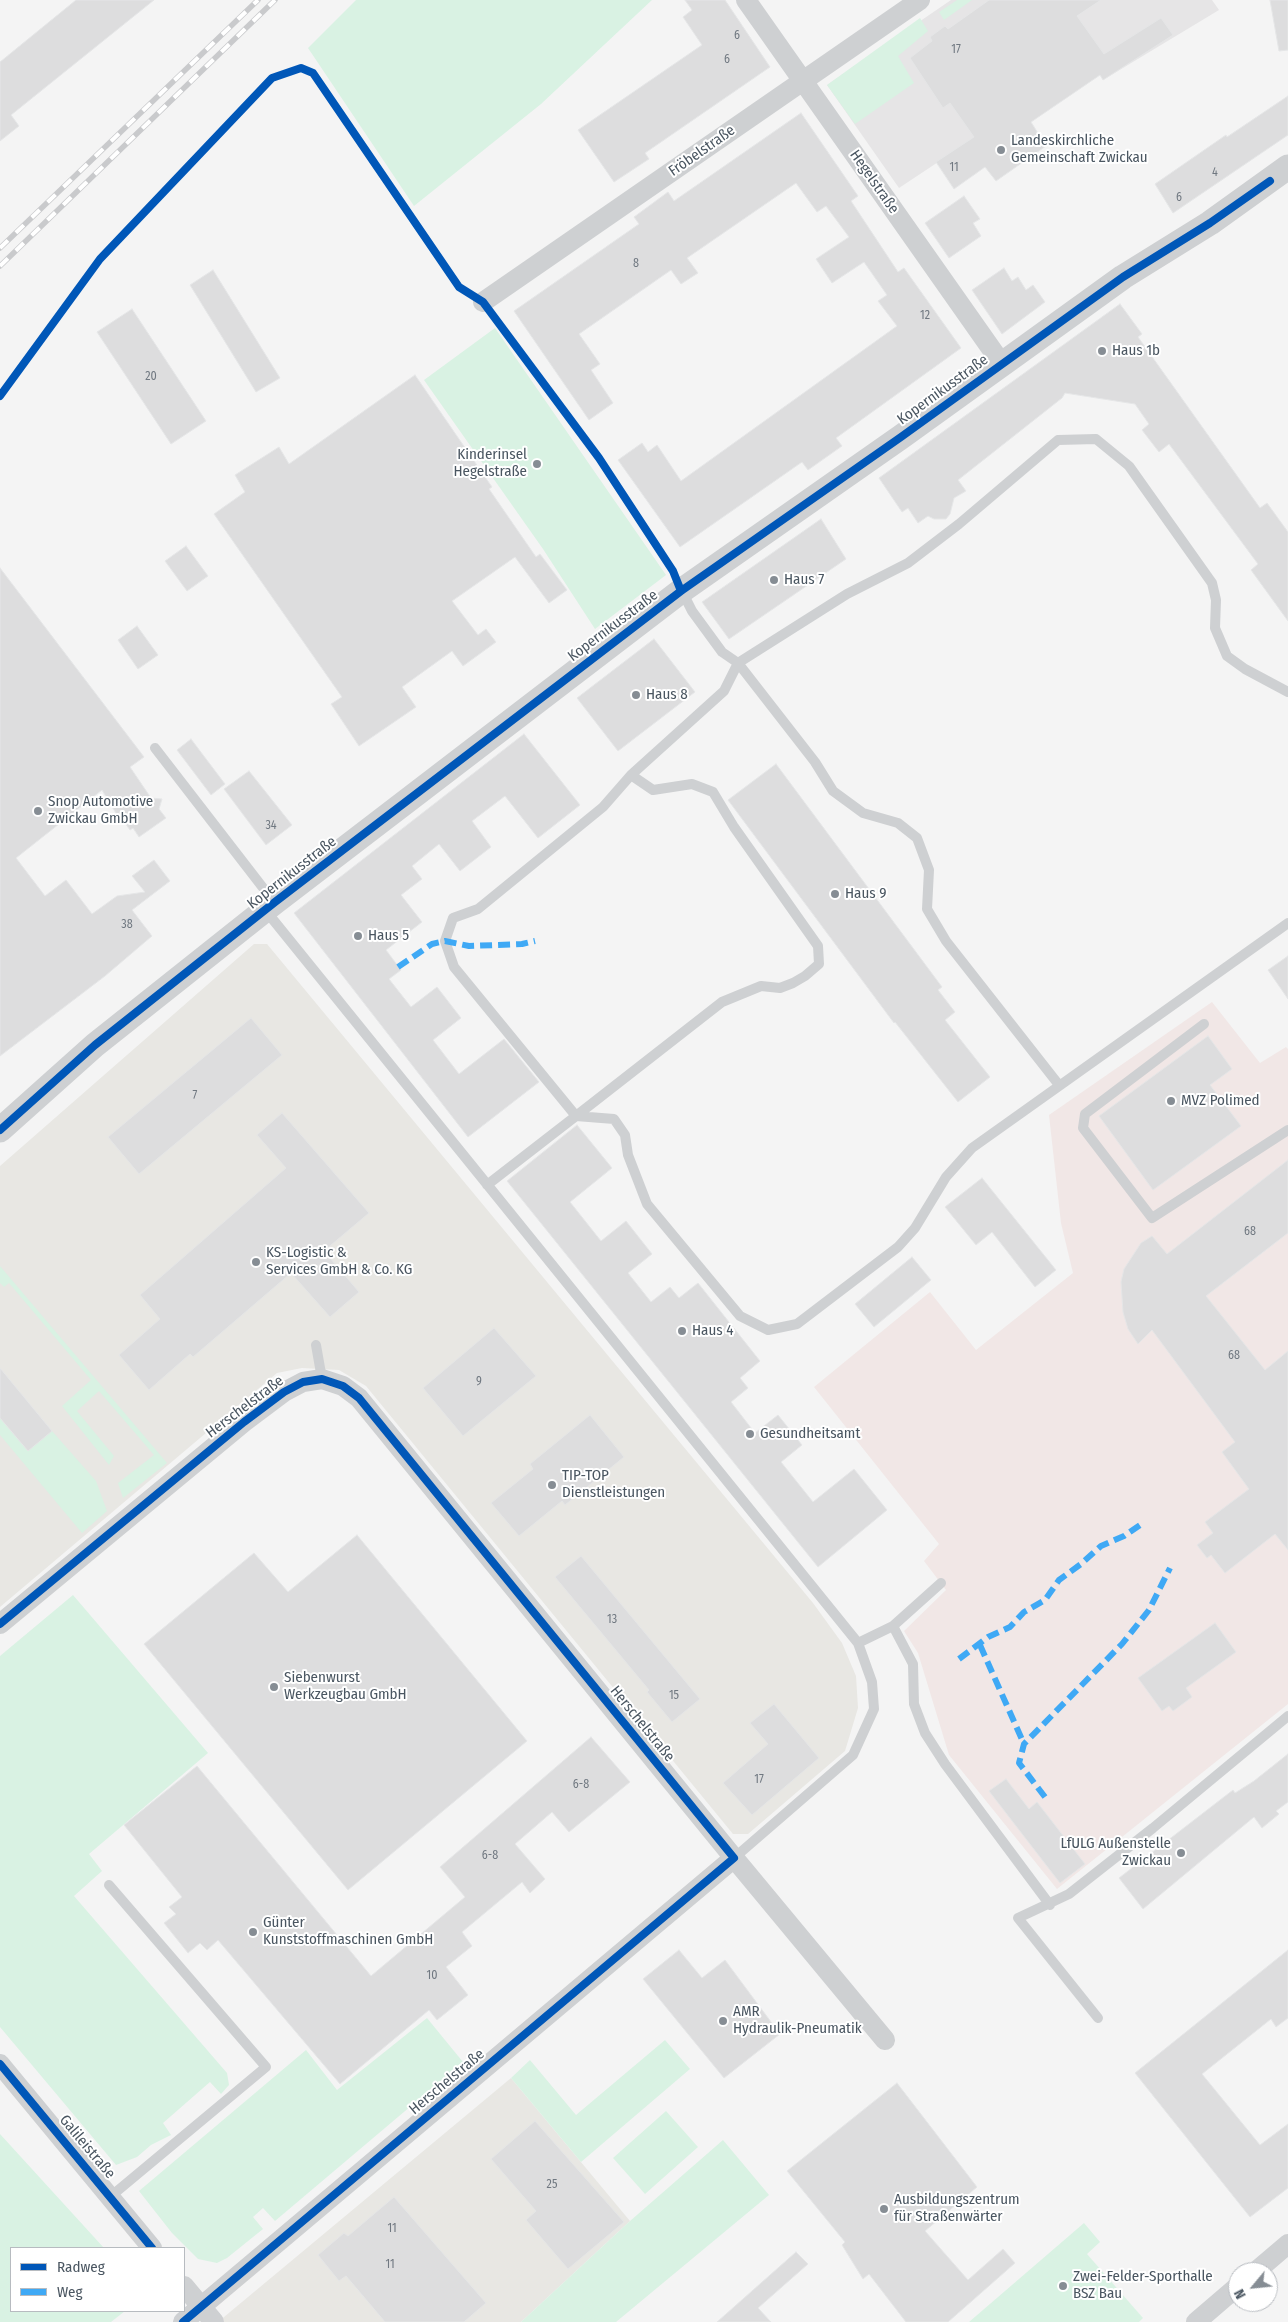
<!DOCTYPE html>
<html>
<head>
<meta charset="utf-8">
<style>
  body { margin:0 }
  #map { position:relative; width:1288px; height:2322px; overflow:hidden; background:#f4f4f4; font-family:"Fira Sans Condensed",sans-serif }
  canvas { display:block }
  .legend { position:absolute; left:10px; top:2247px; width:175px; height:65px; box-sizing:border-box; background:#fff; border:1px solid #b7bbc0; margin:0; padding:6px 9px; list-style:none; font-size:15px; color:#4a5661 }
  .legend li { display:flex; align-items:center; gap:10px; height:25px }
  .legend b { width:25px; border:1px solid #b7bbc0 }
  .north { position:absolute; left:1228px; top:2262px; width:50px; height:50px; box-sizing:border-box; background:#fff; border:1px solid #b7bbc0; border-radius:50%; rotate:242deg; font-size:14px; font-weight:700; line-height:20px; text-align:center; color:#4a5661 }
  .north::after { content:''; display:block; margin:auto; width:18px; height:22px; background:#868d94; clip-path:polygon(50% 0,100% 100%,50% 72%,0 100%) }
</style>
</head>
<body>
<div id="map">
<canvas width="1288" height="2322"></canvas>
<ul class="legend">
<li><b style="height:6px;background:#0057b8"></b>Radweg</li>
<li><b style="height:6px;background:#3fa9f5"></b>Weg</li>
</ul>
<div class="north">N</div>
</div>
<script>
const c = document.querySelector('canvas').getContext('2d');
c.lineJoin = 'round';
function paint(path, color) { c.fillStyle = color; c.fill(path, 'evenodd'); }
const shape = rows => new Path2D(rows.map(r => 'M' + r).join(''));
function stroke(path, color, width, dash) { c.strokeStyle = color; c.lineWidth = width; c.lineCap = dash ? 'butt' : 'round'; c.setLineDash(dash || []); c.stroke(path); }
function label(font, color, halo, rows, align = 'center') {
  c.font = font + ' "Fira Sans Condensed",sans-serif'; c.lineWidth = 4; c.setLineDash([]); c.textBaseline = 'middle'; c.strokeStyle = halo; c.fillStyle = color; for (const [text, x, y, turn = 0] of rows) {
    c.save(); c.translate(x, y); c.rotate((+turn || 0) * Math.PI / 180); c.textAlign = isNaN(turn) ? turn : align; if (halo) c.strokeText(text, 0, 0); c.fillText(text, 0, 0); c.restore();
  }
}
paint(shape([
  [254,944,267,944,813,1603,842,1643,856,1676,858,1708,845,1751,748,1834,733,1834,366,1386,339,1370,302,1368,277,1373,0,1607,0,1166],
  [511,2078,630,2221,521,2322,218,2322]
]), '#e8e7e3');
paint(shape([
  [951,0,1212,0,1219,10,1103,80,1100,75,1031,122,1021,107,899,188,827,85]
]), '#e6e5e6');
paint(shape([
  [1212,1002,1260,1063,1286,1047,1288,1049,1288,1704,1057,1889,949,1755,918,1653,904,1631,946,1590,924,1561,939,1544,814,1387,930,1292,976,1350,1073,1273,1061,1223,1049,1115]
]), '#f1e7e6');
paint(shape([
  [356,0,652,0,541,104,414,206,308,48],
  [957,0,972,0,944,20,939,12],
  [920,18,928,31,898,56,914,83,855,124,827,85],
  [495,328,666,575,595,629,543,549,424,380],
  [0,1266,167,1463,123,1498,118,1483,154,1455,99,1391,77,1411,114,1456,109,1465,62,1406,91,1380,9,1283,4,1287,0,1283],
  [0,1418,28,1451,52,1431,96,1481,107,1511,82,1533,0,1435],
  [73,1595,208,1753,89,1854,102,1871,74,1896,227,2073,229,2085,221,2094,210,2082,163,2123,171,2135,151,2145,137,2157,116,2165,0,2027,0,1656],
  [427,2018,463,2062,275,2221,263,2208,253,2217,263,2229,227,2258,217,2263,198,2259,172,2233,139,2191,306,2050,337,2090],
  [665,2040,690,2069,581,2162,511,2078,530,2060,576,2115],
  [666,2111,698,2147,645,2194,613,2158],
  [0,2134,104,2248,11,2248,11,2311,125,2311,111,2322,0,2322],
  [723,2140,769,2195,616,2322,521,2322,630,2221],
  [1084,2223,1100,2242,1087,2254,1143,2318,1139,2322,969,2322]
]), '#d9f2e3');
const building = shape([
  [76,0,154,0,11,115,19,126,0,141,0,62,76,0],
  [685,0,725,0,770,67,645,153,649,159,614,182,578,130,702,45,683,17,692,10,685,0],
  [989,0,1101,0,1077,16,1104,54,1161,18,1173,35,1103,80,1100,75,1031,122,1046,146,996,181,985,167,954,189,936,162,974,137,950,103,943,108,910,58,932,41,930,37,945,26,948,29,989,0],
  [1270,0,1288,0,1288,50,1279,51,1270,0],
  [1288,96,1288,135,1173,213,1155,184,1226,135,1227,137,1288,96],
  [801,113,858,196,851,201,898,272,904,268,961,348,836,438,842,446,808,470,802,462,680,547,618,460,642,443,648,452,657,445,681,481,897,326,878,301,887,295,864,262,832,283,816,259,849,237,826,206,817,212,796,183,687,258,698,273,681,284,671,270,579,334,600,364,591,370,613,403,589,420,514,311,639,224,634,217,668,192,674,201,801,113],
  [964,196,980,219,973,223,981,236,949,258,925,223,964,196],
  [1004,268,1012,281,1018,277,1026,290,1033,285,1045,302,1002,334,972,290,1004,268],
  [213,270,280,378,256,392,190,285,213,270],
  [1120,304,1142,334,1138,337,1260,508,1267,503,1288,532,1288,621,1251,570,1258,564,1169,444,1159,452,1142,430,1149,424,1135,404,1065,393,1062,398,958,480,966,491,954,498,950,514,946,519,934,519,928,516,918,523,908,508,902,512,879,478,1120,304],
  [132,309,206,421,171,444,97,332,132,309],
  [415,375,492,487,489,489,536,557,540,554,567,590,549,603,515,557,452,601,478,635,486,629,496,642,463,666,452,651,402,687,416,707,359,746,331,704,342,697,214,514,245,492,235,475,279,447,289,464,415,375],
  [821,519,846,559,729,639,702,602,821,519],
  [186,546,208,576,187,591,165,561,186,546],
  [0,568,144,757,130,767,151,798,162,799,159,809,166,818,139,837,133,828,130,830,125,823,123,825,102,790,16,858,45,896,66,880,92,914,117,896,145,892,132,876,154,860,170,881,132,910,152,936,105,976,0,1056,0,568],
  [137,626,158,655,138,669,118,640,137,626],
  [654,639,695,692,618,751,577,698,654,639],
  [524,734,580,805,538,838,505,796,472,821,491,847,460,871,439,844,412,866,422,879,401,895,422,922,386,950,401,970,389,979,411,1007,437,987,461,1018,433,1040,459,1074,504,1039,539,1082,468,1137,294,913,524,734],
  [191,739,225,784,211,795,177,750,191,739],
  [776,764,942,987,938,990,955,1012,945,1020,990,1077,958,1102,895,1022,894,1023,728,800,776,764],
  [249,771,292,825,266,845,224,789,249,771],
  [1288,956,1288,999,1268,970,1288,956],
  [251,1018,282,1055,139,1174,108,1137,251,1018],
  [1208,1036,1232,1069,1210,1085,1241,1126,1153,1190,1099,1116,1208,1036],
  [282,1113,369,1213,324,1251,359,1292,330,1317,291,1273,193,1357,190,1354,149,1390,119,1355,160,1319,140,1295,286,1168,257,1135,282,1113],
  [577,1125,612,1168,570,1202,601,1241,626,1221,652,1254,628,1273,651,1302,670,1287,679,1298,698,1283,760,1361,740,1378,748,1388,731,1402,755,1433,778,1415,802,1445,781,1462,813,1502,854,1469,887,1510,818,1567,507,1181,577,1125],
  [1288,1160,1288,1233,1206,1296,1265,1370,1288,1351,1288,1550,1275,1534,1225,1573,1211,1555,1207,1558,1197,1545,1213,1533,1205,1522,1249,1489,1222,1452,1235,1442,1152,1330,1138,1344,1128,1329,1123,1312,1121,1282,1124,1269,1141,1243,1152,1236,1167,1254,1288,1160],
  [982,1178,1056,1270,1035,1287,992,1232,976,1245,945,1207,982,1178],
  [912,1257,931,1280,874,1327,855,1304,912,1257],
  [494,1328,536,1376,463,1436,423,1388,494,1328],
  [0,1368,52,1431,28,1451,0,1418,0,1368],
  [590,1415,624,1457,565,1505,562,1501,519,1536,491,1503,533,1469,530,1464,590,1415],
  [357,1535,527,1741,348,1890,144,1644,254,1553,288,1592,357,1535],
  [581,1556,700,1699,672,1722,647,1692,649,1690,555,1577,581,1556],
  [1215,1623,1236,1652,1186,1688,1192,1697,1173,1711,1169,1706,1162,1711,1138,1678,1215,1623],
  [774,1704,819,1758,752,1815,723,1783,768,1744,750,1723,774,1704],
  [591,1737,630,1782,569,1832,552,1812,515,1844,545,1879,530,1893,522,1882,462,1932,472,1946,446,1967,468,1995,437,2020,429,2010,340,2084,218,1940,207,1950,200,1943,188,1953,164,1923,176,1914,169,1907,182,1897,124,1825,197,1766,371,1976,465,1897,440,1867,591,1737],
  [1288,1754,1288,1802,1276,1811,1279,1814,1262,1828,1254,1817,1143,1909,1119,1878,1233,1790,1235,1793,1254,1781,1288,1754],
  [1006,1779,1029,1809,1037,1802,1085,1864,1060,1883,989,1791,1006,1779],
  [679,1950,702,1978,725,1960,780,2034,724,2078,643,1979,679,1950],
  [1288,1950,1288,2018,1276,2027,1271,2019,1202,2074,1260,2145,1288,2124,1288,2188,1250,2217,1135,2073,1288,1950],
  [897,2083,977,2187,925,2231,968,2280,1003,2249,1015,2263,948,2322,906,2322,869,2274,863,2279,842,2245,845,2242,787,2171,897,2083],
  [535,2121,624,2222,568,2269,526,2220,536,2211,491,2159,535,2121],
  [394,2197,486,2303,464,2322,385,2322,346,2276,339,2281,318,2255,344,2233,348,2236,394,2197],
  [796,2252,808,2264,758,2308,771,2322,717,2322,796,2252]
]);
paint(building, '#ddddde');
stroke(building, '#e5e6e7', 1);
stroke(shape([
  [682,591,692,611,722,652,738,663,815,762,833,791,863,813,898,823,917,838,929,870,927,909,946,941,1059,1085],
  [155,748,274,902],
  [631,775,653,790,692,784,713,792,734,827,818,946,819,964,805,976,793,983,780,988,761,986,722,1002,576,1116,454,967,445,941,453,918,478,909,603,807,631,775,724,691,738,663,847,594,908,563,959,524,1058,440,1096,439,1129,466,1212,583,1216,600,1215,628,1227,656,1245,669,1288,692],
  [266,911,858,1643,872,1682,874,1709,853,1755,734,1858],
  [1204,1024,1085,1114,1083,1128,1152,1218,1288,1130],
  [487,1185,576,1116,614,1119,625,1135,628,1155,647,1204,740,1316,768,1330,797,1324,898,1247,915,1228,946,1177,972,1148,1288,923],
  [316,1345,322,1379],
  [893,1626,913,1664,914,1704,925,1733,945,1764,1050,1905],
  [858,1643,893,1626,941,1583],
  [109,1885,266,2067,110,2197],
  [1098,2018,1018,1918,1069,1894,1153,1828,1288,1716]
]), '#ced0d2', 10);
stroke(shape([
  [746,0,1002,364],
  [483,302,920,0],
  [0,1624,244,1422,284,1392,303,1382,322,1379,343,1386,359,1398,734,1858,183,2322],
  [734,1858,885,2040],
  [0,2064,152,2248],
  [1255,2272,1288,2244],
  [184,2286,214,2322],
  [1196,2322,1238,2286]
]), '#ced0d2', 20);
stroke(shape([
  [0,1130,95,1045,275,902,681,591,901,437,1123,277,1210,223,1288,167]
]), '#ced0d2', 25);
const rail = shape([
  [0,248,258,0],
  [0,266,275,0]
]);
stroke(rail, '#c9cacc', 5.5);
stroke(rail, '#fff', 4, [11]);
stroke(shape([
  [398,967,432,944,445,941,469,946,522,944,535,941],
  [980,1645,1024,1744],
  [959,1659,988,1637,1010,1627,1024,1612,1045,1600,1059,1580,1081,1564,1101,1546,1124,1536,1140,1525],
  [1045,1797,1019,1763,1024,1744,1122,1644,1149,1610,1170,1568]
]), '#3fa9f5', 6, [12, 6]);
stroke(shape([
  [0,396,100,259,272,78,301,68,313,73,459,287,483,302,599,458,673,571,681,591],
  [0,1130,95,1045,275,902,681,591,901,437,1123,277,1210,223,1270,181],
  [0,1624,244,1422,284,1392,303,1382,322,1379,343,1386,359,1398,734,1858,183,2322],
  [0,2064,152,2248]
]), '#0057b8', 8);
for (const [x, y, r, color] of [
  [1001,150,5,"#868d94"],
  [1102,351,5,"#868d94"],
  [537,464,5,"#868d94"],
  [774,580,5,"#868d94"],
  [636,695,5,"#868d94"],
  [38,811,5,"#868d94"],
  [835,894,5,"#868d94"],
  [358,936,5,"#868d94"],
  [1171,1101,5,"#868d94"],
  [256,1262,5,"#868d94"],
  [682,1331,5,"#868d94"],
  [750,1434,5,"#868d94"],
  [552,1485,5,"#868d94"],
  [274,1687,5,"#868d94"],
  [1181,1853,5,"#868d94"],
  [253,1932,5,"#868d94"],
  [723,2021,5,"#868d94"],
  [884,2209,5,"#868d94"],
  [1063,2286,5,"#868d94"]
]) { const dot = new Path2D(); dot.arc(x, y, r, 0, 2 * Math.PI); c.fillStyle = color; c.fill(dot); stroke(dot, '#fff', 2); }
label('12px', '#707881', null, [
  ["6",737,36],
  ["17",956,50],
  ["6",727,60],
  ["11",954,168],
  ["4",1215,173],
  ["6",1179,198],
  ["8",636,264],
  ["12",925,316],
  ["20",151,377],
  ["34",271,826],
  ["38",127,925],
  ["7",195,1096],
  ["68",1250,1232],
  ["68",1234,1356],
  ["9",479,1382],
  ["13",612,1620],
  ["15",674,1696],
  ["17",759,1780],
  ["6-8",581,1785],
  ["6-8",490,1856],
  ["10",432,1976],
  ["25",552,2185],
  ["11",392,2229],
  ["11",390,2265]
]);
label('15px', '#4a5661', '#fff', [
  ["Landeskirchliche",1011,141],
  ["Gemeinschaft Zwickau",1011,158],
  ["Haus 1b",1112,351],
  ["Kinderinsel",527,455,"right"],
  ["Hegelstraße",527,472,"right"],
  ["Haus 7",784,580],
  ["Haus 8",646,695],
  ["Snop Automotive",48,802],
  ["Zwickau GmbH",48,819],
  ["Haus 9",845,894],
  ["Haus 5",368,936],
  ["MVZ Polimed",1181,1101],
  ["KS-Logistic &",266,1253],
  ["Services GmbH & Co. KG",266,1270],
  ["Haus 4",692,1331],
  ["Gesundheitsamt",760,1434],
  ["TIP-TOP",562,1476],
  ["Dienstleistungen",562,1493],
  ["Siebenwurst",284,1678],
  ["Werkzeugbau GmbH",284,1695],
  ["LfULG Außenstelle",1171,1844,"right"],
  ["Zwickau",1171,1861,"right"],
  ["Günter",263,1923],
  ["Kunststoffmaschinen GmbH",263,1940],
  ["AMR",733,2012],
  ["Hydraulik-Pneumatik",733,2029],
  ["Ausbildungszentrum",894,2200],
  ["für Straßenwärter",894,2217],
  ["Zwei-Felder-Sporthalle",1073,2277],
  ["BSZ Bau",1073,2294]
], 'left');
label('15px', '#4a5661', '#fff', [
  ["Fröbelstraße",702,151,-35],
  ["Hegelstraße",874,182,55],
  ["Kopernikusstraße",943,390,-36],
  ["Kopernikusstraße",613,626,-37],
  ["Kopernikusstraße",292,873,-38],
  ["Herschelstraße",245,1407,-37],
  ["Herschelstraße",642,1724,51],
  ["Herschelstraße",447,2082,-40],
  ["Galileistraße",87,2147,50]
]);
</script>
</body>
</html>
